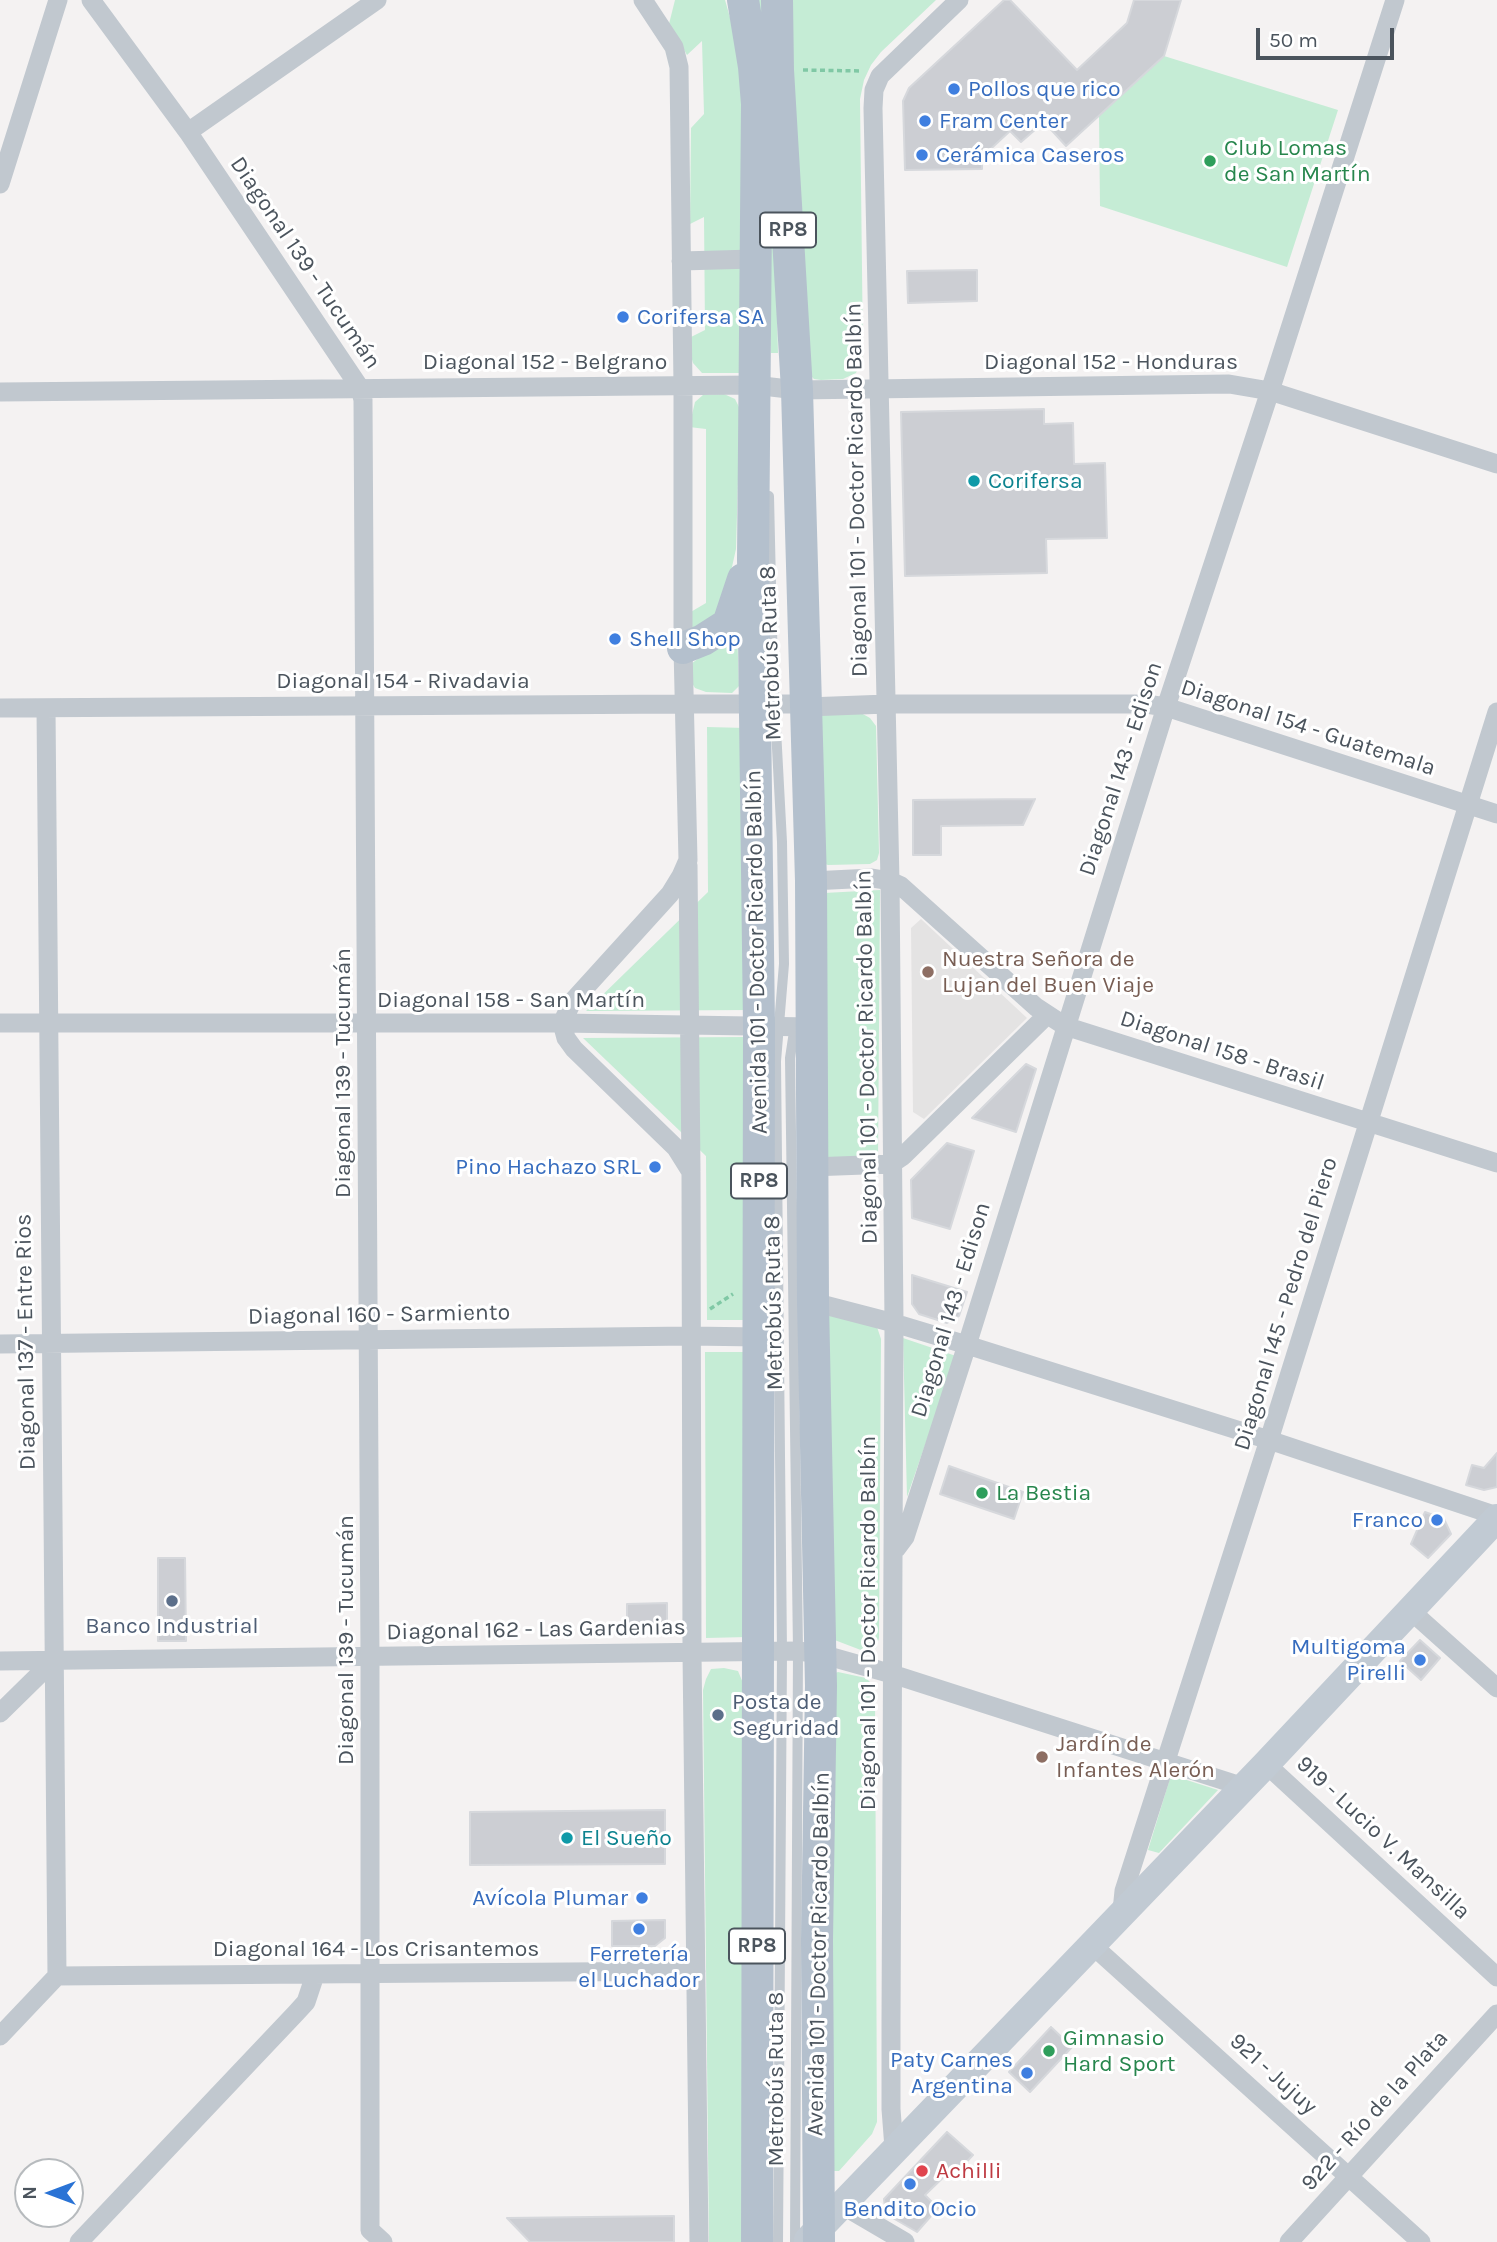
<!DOCTYPE html>
<html>
<head>
<meta charset="utf-8">
<style>
  body { margin:0 }
  #map { position:relative; width:1497px; height:2242px; overflow:hidden; background:#f4f2f2; font-family:Karla,sans-serif }
  canvas { display:block }
  .north { position:absolute; left:14px; top:2158px; width:70px; height:70px; box-sizing:border-box; background:#fff; border:2px solid #b7bbbe; border-radius:50%; rotate:270deg; font-size:19px; font-weight:700; line-height:28px; text-align:center; color:#4b545d }
  .north::after { content:''; display:block; margin:auto; width:24px; height:32px; background:#2a73d5; clip-path:polygon(50% 0,100% 100%,50% 72%,0 100%) }
  .scale { position:absolute; left:1256px; top:28px; width:138px; height:32px; box-sizing:border-box; border:4px solid #4b545d; border-top:0; padding-left:9px; font-size:21px; line-height:24px; white-space:nowrap; color:#4b545d; -webkit-text-stroke:5px #fff; paint-order:stroke }
</style>
</head>
<body>
<div id="map">
<canvas width="1497" height="2242"></canvas>
<div class="north">N</div>
<div class="scale">50 m</div>
</div>
<script>
const c = document.querySelector('canvas').getContext('2d');
c.lineJoin = 'round';
function paint(path, color) { c.fillStyle = color; c.fill(path, 'evenodd'); }
const shape = rows => new Path2D(rows.map(r => 'M' + r).join(''));
function stroke(path, color, width, dash) { c.strokeStyle = color; c.lineWidth = width; c.lineCap = dash ? 'butt' : 'round'; c.setLineDash(dash || []); c.stroke(path); }
function label(font, color, halo, rows, align = 'center') {
  c.font = font + ' Karla,sans-serif'; c.lineWidth = 6; c.setLineDash([]); c.textBaseline = 'middle'; c.strokeStyle = halo; c.fillStyle = color; for (const [text, x, y, turn = 0] of rows) {
    c.save(); c.translate(x, y); c.rotate((+turn || 0) * Math.PI / 180); c.textAlign = isNaN(turn) ? turn : align; if (halo) c.strokeText(text, 0, 0); c.fillText(text, 0, 0); c.restore();
  }
}
paint(shape([
  [921,919,1027,1018,924,1119,913,1112,911,928]
]), '#e4e3e3');
paint(shape([
  [675,0,725,0,735,35,742,88,743,373,702,373,693,363,688,346,689,338,705,330,704,217,690,224,691,128,704,114,702,41,687,55,669,24],
  [752,0,764,0,771,87,778,353,771,353,767,222],
  [783,0,936,0,881,52,871,65,864,80,860,99,863,355,856,373,843,379,821,380,814,379,809,374],
  [1164,56,1338,110,1287,267,1100,206,1099,116],
  [724,394,735,399,740,409,736,549,721,616,699,633,689,627,689,613,706,603,706,429,689,427,695,402,703,395],
  [737,629,739,686,732,693,706,692,695,688,690,680,691,664],
  [861,713,870,718,876,726,879,853,877,860,870,864,828,865,822,863,819,718,823,714],
  [707,727,746,728,749,1010,586,1011,708,892],
  [880,890,878,1161,826,1160,824,893],
  [746,1037,745,1320,707,1320,706,1156,583,1038],
  [832,1313,877,1327,881,1339,879,1638,876,1648,866,1652,832,1639,824,1318],
  [903,1338,956,1356,907,1497],
  [705,1352,747,1352,748,1637,706,1638],
  [724,1668,738,1671,743,1683,746,2242,709,2242,703,1690,706,1679,711,1669],
  [838,1672,866,1678,872,1684,875,1695,877,2122,872,2134,839,2171,833,2171,831,2165,833,1674],
  [1171,1775,1218,1790,1159,1853,1148,1850]
]), '#c5ecd5');
const building = shape([
  [1004,0,1010,0,1077,70,1127,23,1134,0,1181,0,1164,56,1066,146,1044,122,1021,142,1010,131,982,157,982,169,905,170,903,101,909,88,1004,0],
  [977,270,977,301,908,303,907,271,977,270],
  [1044,409,1044,424,1073,423,1074,464,1105,463,1107,538,1046,539,1047,573,905,576,901,412,1044,409],
  [1035,799,1023,825,941,826,941,855,913,855,913,800,1035,799],
  [1026,1064,1036,1069,1016,1132,972,1118,1026,1064],
  [947,1143,974,1151,950,1229,912,1218,911,1180,947,1143],
  [912,1275,967,1292,959,1316,947,1323,919,1314,912,1304,912,1275],
  [1497,1453,1497,1487,1484,1490,1466,1485,1472,1465,1484,1468,1497,1453],
  [949,1466,1023,1492,1014,1519,940,1494,949,1466],
  [1425,1512,1444,1519,1451,1534,1428,1558,1411,1544,1425,1512],
  [158,1558,185,1558,186,1641,158,1641,158,1558],
  [667,1603,667,1624,657,1634,627,1634,627,1604,667,1603],
  [1420,1640,1440,1658,1421,1680,1400,1661,1420,1640],
  [665,1810,665,1864,470,1865,470,1812,665,1810],
  [665,1920,665,1938,655,1946,612,1946,612,1921,665,1920],
  [1051,2027,1072,2047,1030,2092,1009,2072,1051,2027],
  [947,2132,973,2155,958,2171,954,2167,925,2195,938,2208,917,2232,886,2214,884,2199,947,2132],
  [674,2216,674,2242,530,2242,507,2218,674,2216]
]);
paint(building, '#ccced3');
stroke(building, '#d6d8dc', 2);
stroke(shape([
  [803,70,862,71],
  [710,1309,733,1294]
]), '#80c8a5', 3.5, [5, 3.5]);
stroke(shape([
  [769,496,773,673,782,842,784,964,776,1061,782,1652,778,2242],
  [795,1025,790,1058,798,1651,795,2242]
]), '#c1c8cf', 10);
stroke(shape([
  [91,0,188,132,360,388,363,400,370,1656,370,2230],
  [643,0,674,47,679,67,683,386,683,648,688,860,681,876,670,894,572,1002,562,1023,566,1038,574,1049,676,1148,691,1172,692,1653,699,2242],
  [188,132,377,0],
  [0,184,58,0],
  [681,261,754,259],
  [0,392,754,385,797,390,1229,384,1270,391,1497,464],
  [0,708,684,704,791,704,807,707,887,704,1146,704,1166,707,1497,814],
  [46,708,57,1976],
  [688,865,691,1171],
  [811,881,872,878,890,881,901,886,1036,1007,1065,1026,1497,1163],
  [0,1023,562,1023,812,1027],
  [811,1167,891,1164,903,1156,1047,1015],
  [813,1302,894,1323,967,1345,1269,1440,1497,1516],
  [0,1344,690,1336,759,1337],
  [896,1549,905,1537,967,1345,1166,707,1270,391,1395,0],
  [1411,1611,1497,1688],
  [0,1661,798,1651,821,1654,892,1674,1244,1787],
  [0,1713,54,1660],
  [1266,1764,1497,1977],
  [1122,1911,1124,1891,1269,1440,1497,712],
  [1091,1944,1421,2242],
  [57,1976,696,1971],
  [0,2036,57,1976],
  [894,2148,891,2109,891,2021,894,1323,890,881,873,108,874,90,880,76,959,0],
  [842,2205,905,2242],
  [370,2230,383,2242],
  [79,2242,296,2013,306,2002,315,1975],
  [1289,2242,1497,2014]
]), '#c1c8cf', 19);
stroke(shape([
  [808,2240,1266,1764,1497,1518]
]), '#c1cad3', 28);
stroke(shape([
  [743,0,754,67,757,104,753,559,759,1026,757,2242],
  [777,0,778,70,797,390,811,881,813,1302,821,1686,817,1940,819,2242],
  [683,648,703,640,728,624,743,579]
]), '#b4c0cd', 32);
for (const [x, y, r, color] of [
  [954,89,7,"#3f7fe0"],
  [925,121,7,"#3f7fe0"],
  [922,155,7,"#3f7fe0"],
  [1210,161,7,"#2e9e5b"],
  [623,317,7,"#3f7fe0"],
  [974,481,7,"#0f9aa8"],
  [615,639,7,"#3f7fe0"],
  [928,972,7,"#8d6e63"],
  [655,1167,7,"#3f7fe0"],
  [982,1493,7,"#2e9e5b"],
  [1437,1520,7,"#3f7fe0"],
  [172,1601,7,"#5c6f8a"],
  [1420,1660,7,"#3f7fe0"],
  [718,1715,7,"#5c6f8a"],
  [1042,1757,7,"#8d6e63"],
  [567,1838,7,"#0f9aa8"],
  [642,1898,7,"#3f7fe0"],
  [639,1929,7,"#3f7fe0"],
  [1049,2051,7,"#2e9e5b"],
  [1027,2073,7,"#3f7fe0"],
  [922,2171,7,"#e0444e"],
  [910,2184,7,"#3f7fe0"]
]) { const dot = new Path2D(); dot.arc(x, y, r, 0, 2 * Math.PI); c.fillStyle = color; c.fill(dot); stroke(dot, '#fff', 2.5); }
for (const [x, y, w] of [
  [788,230,56],
  [759,1181,56],
  [757,1946,56]
]) { const box = new Path2D(); box.roundRect(x - w / 2, y - 17.5, w, 35, 5); c.fillStyle = '#fff'; c.fill(box); stroke(box, '#4b545d', 2); }
label('bold 21px', '#4b545d', null, [
  ["RP8",788,230],
  ["RP8",759,1181],
  ["RP8",757,1946]
]);
label('23px', '#366cbe', '#fff', [
  ["Pollos que rico",968,89],
  ["Fram Center",939,121],
  ["Cerámica Caseros",936,155],
  ["Corifersa SA",637,317],
  ["Shell Shop",629,639],
  ["Pino Hachazo SRL",641,1167,"right"],
  ["Franco",1423,1520,"right"],
  ["Multigoma",1406,1647,"right"],
  ["Pirelli",1406,1673,"right"],
  ["Avícola Plumar",628,1898,"right"],
  ["Ferretería",639,1954,"center"],
  ["el Luchador",639,1980,"center"],
  ["Paty Carnes",1013,2060,"right"],
  ["Argentina",1013,2086,"right"],
  ["Bendito Ocio",910,2209,"center"]
], 'left');
label('23px', '#27864d', '#fff', [
  ["Club Lomas",1224,148],
  ["de San Martín",1224,174],
  ["La Bestia",996,1493],
  ["Gimnasio",1063,2038],
  ["Hard Sport",1063,2064]
], 'left');
label('23px', '#4b545d', '#fff', [
  ["Diagonal 139 - Tucumán",305,263,56],
  ["Diagonal 152 - Belgrano",545,362],
  ["Diagonal 152 - Honduras",1111,362],
  ["Diagonal 101 - Doctor Ricardo Balbín",857,490,-91],
  ["Metrobús Ruta 8",771,653,-92],
  ["Diagonal 154 - Rivadavia",403,681],
  ["Diagonal 154 - Guatemala",1308,728,18],
  ["Diagonal 143 - Edison",1121,769,-72],
  ["Avenida 101 - Doctor Ricardo Balbín",757,952,-91],
  ["Diagonal 158 - San Martín",511,1000],
  ["Diagonal 158 - Brasil",1222,1051,18],
  ["Diagonal 101 - Doctor Ricardo Balbín",867,1057,-91],
  ["Diagonal 139 - Tucumán",343,1073,-90],
  ["Metrobús Ruta 8",774,1303,-91],
  ["Diagonal 145 - Pedro del Piero",1286,1304,-73],
  ["Diagonal 143 - Edison",951,1310,-73],
  ["Diagonal 160 - Sarmiento",379,1315,-1],
  ["Diagonal 137 - Entre Rios",26,1342,-91],
  ["Diagonal 101 - Doctor Ricardo Balbín",868,1623,-90],
  ["Diagonal 162 - Las Gardenias",536,1630,-1],
  ["Diagonal 139 - Tucumán",346,1640,-90],
  ["919 - Lucio V. Mansilla",1383,1838,43],
  ["Diagonal 164 - Los Crisantemos",376,1949],
  ["Avenida 101 - Doctor Ricardo Balbín",819,1954,-89],
  ["921 - Jujuy",1273,2074,42],
  ["Metrobús Ruta 8",776,2079,-90],
  ["922 - Río de la Plata",1375,2111,-48]
]);
label('23px', '#0d838f', '#fff', [
  ["Corifersa",988,481],
  ["El Sueño",581,1838]
], 'left');
label('23px', '#785e54', '#fff', [
  ["Nuestra Señora de",942,959],
  ["Lujan del Buen Viaje",942,985],
  ["Jardín de",1056,1744],
  ["Infantes Alerón",1056,1770]
], 'left');
label('23px', '#4e5e75', '#fff', [
  ["Banco Industrial",172,1626],
  ["Posta de",732,1702,"left"],
  ["Seguridad",732,1728,"left"]
]);
label('23px', '#be3a42', '#fff', [
  ["Achilli",936,2171]
], 'left');
</script>
</body>
</html>
